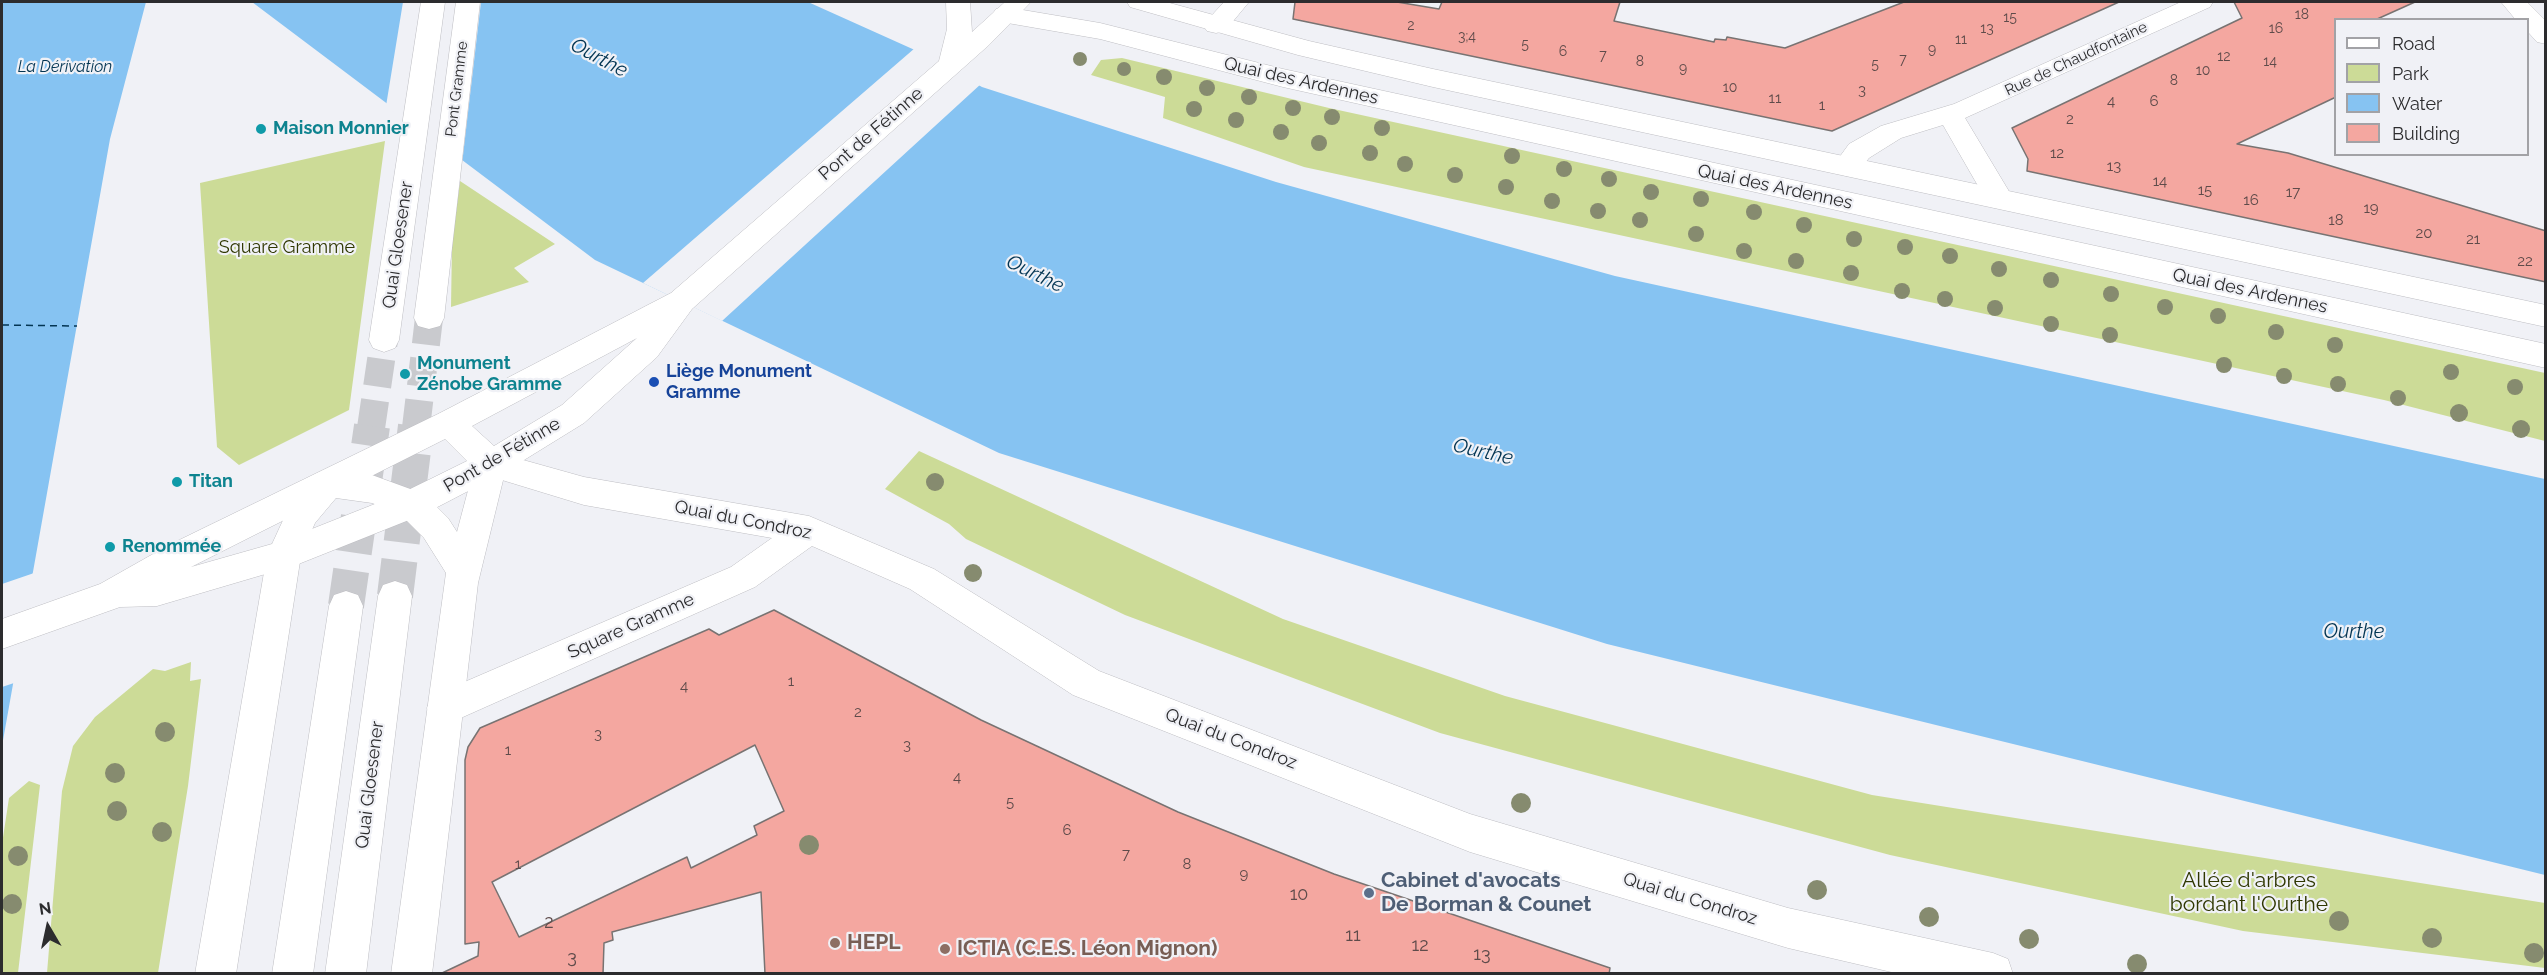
<!DOCTYPE html>
<html>
<head>
<meta charset="utf-8">
<style>
  body { margin:0 }
  #map { position:relative; width:2547px; height:975px; overflow:hidden; background:#f0f1f6; font-family:Raleway,sans-serif }
  canvas { display:block }
  .frame { position:absolute; inset:0; border:3px solid #2c2c2e; pointer-events:none }
  .legend { position:absolute; left:2334px; top:18px; width:195px; height:138px; box-sizing:border-box; background:#f0f1f6; border:2px solid #a2a2a6; margin:0; padding:8px 10px; list-style:none; font-size:18px; color:#2c2c2e }
  .legend li { display:flex; align-items:center; gap:12px; height:30px }
  .legend b { width:30px; border:2px solid #a2a2a6 }
  .north { position:absolute; left:18px; top:897px; width:60px; height:60px; -webkit-text-stroke:4px #f0f1f6; paint-order:stroke; rotate:351deg; font-size:16px; font-weight:700; line-height:24px; text-align:center; color:#2c2c2e }
  .north::after { content:''; display:block; margin:auto; width:21px; height:27px; background:#2c2c2e; clip-path:polygon(50% 0,100% 100%,50% 72%,0 100%) }
</style>
</head>
<body>
<div id="map">
<canvas width="2547" height="975"></canvas>
<div class="frame"></div>
<ul class="legend">
<li><b style="height:8px;background:#fff"></b>Road</li>
<li><b style="height:16px;background:#ccdb97"></b>Park</li>
<li><b style="height:16px;background:#86c3f2"></b>Water</li>
<li><b style="height:16px;background:#f4a7a0"></b>Building</li>
</ul>
<div class="north">N</div>
</div>
<script>
const c = document.querySelector('canvas').getContext('2d');
c.lineJoin = 'round';
function paint(path, color) { c.fillStyle = color; c.fill(path, 'evenodd'); }
const shape = rows => new Path2D(rows.map(r => 'M' + r).join(''));
function stroke(path, color, width, dash) { c.strokeStyle = color; c.lineWidth = width; c.lineCap = dash ? 'butt' : 'round'; c.setLineDash(dash || []); c.stroke(path); }
function label(font, color, halo, rows, align = 'center') {
  c.font = font + ' Raleway,sans-serif'; c.lineWidth = 4.5; c.setLineDash([]); c.textBaseline = 'middle'; c.strokeStyle = halo; c.fillStyle = color; for (const [text, x, y, turn = 0] of rows) {
    c.save(); c.translate(x, y); c.rotate((+turn || 0) * Math.PI / 180); c.textAlign = isNaN(turn) ? turn : align; if (halo) c.strokeText(text, 0, 0); c.fillText(text, 0, 0); c.restore();
  }
}
paint(shape([
  [1122,58,1329,108,2545,373,2545,441,2384,400,1304,167,1163,118,1165,97,1091,75,1101,60],
  [385,141,349,410,239,465,217,447,200,183],
  [460,181,555,244,514,268,529,282,451,307,452,244],
  [919,451,1283,619,1505,696,1872,795,2545,903,2545,968,2243,931,1890,855,1440,733,1125,615,966,539,949,524,885,489],
  [191,662,190,681,201,679,188,786,158,973,47,973,62,791,73,746,95,717,153,669,165,671],
  [29,781,40,785,18,973,2,973,2,844,9,798]
]), '#ccdb97');
paint(shape([
  [2,2,146,2,110,139,2,746],
  [252,2,808,2,917,51,982,87,1276,182,1615,276,2545,479,2545,875,1607,644,999,453,595,260]
]), '#86c3f2');
paint(shape([
  [403,2,481,2,462,164,386,106],
  [915,48,982,83,722,321,643,283],
  [37,572,17,682,2,687,2,584]
]), '#f0f1f6');
stroke(shape([
  [2,325,77,326]
]), '#033553', 1.5, [7, 5]);
const building = shape([
  [1295,2,1397,2,1439,9,1442,2,1620,2,1614,21,1714,42,1715,39,1726,40,1727,37,1785,48,1904,2,2119,2,1832,131,1293,19,1295,2],
  [2234,2,2415,2,2375,20,2336,20,2336,97,2237,144,2288,153,2546,231,2546,282,2027,171,2028,159,2012,128,2242,18,2234,2],
  [774,610,981,720,1178,812,1334,874,1610,968,1609,974,765,974,761,892,612,932,613,940,604,943,603,974,440,974,478,956,479,942,465,944,465,760,468,747,480,728,709,629,719,635,774,610],
  [755,745,784,811,754,826,757,835,691,868,687,857,519,937,492,882,755,745]
]);
paint(building, '#f4a7a0');
stroke(building, '#787372', 1.5);
stroke(shape([
  [371,428,384,340],
  [416,428,429,318]
]), '#c9cace', 28, [28, 14]);
stroke(shape([
  [395,596,416,426],
  [346,606,372,426]
]), '#c9cace', 36, [36, 18]);
const minor = shape([
  [1224,2,1249,2,1225,31,1216,33,1207,31,1203,25,1224,2],
  [2181,2,2213,2,2210,7,1965,118,2013,198,2009,205,1999,208,1989,205,1943,125,1901,138,1869,158,1857,173,1847,176,1837,173,1833,166,1849,144,1881,126,1954,104,2181,2],
  [2501,2,2527,2,2546,21,2546,44,2537,42,2528,32,2528,20,2516,20,2501,2],
  [1005,7,1100,23,1283,69,2546,344,2546,368,1283,87,1100,39,996,21,992,15,996,9,1005,7],
  [491,451,584,477,809,516,934,569,1099,671,1470,814,1788,908,1993,953,2008,959,2013,974,1900,974,1788,948,1470,852,1073,695,910,589,812,546,755,587,445,725,432,720,427,708,432,696,731,567,772,538,584,505,479,473,475,464,479,455,491,451]
]);
const secondary = shape([
  [946,2,970,2,972,32,1005,2,1031,2,989,45,692,309,657,357,584,423,503,473,424,514,296,565,157,606,120,607,2,649,2,619,100,584,169,545,438,414,671,293,939,61,947,29,946,2],
  [637,338,562,405,494,446,472,426,637,338],
  [445,439,467,461,400,494,279,542,191,567,445,439],
  [1127,2,1166,2,1309,41,1433,69,2546,305,2546,327,1433,87,1298,55,1130,7,1127,2]
]);
const primary = shape([
  [421,2,445,2,399,340,395,348,384,352,373,348,369,340,421,2],
  [456,2,480,2,444,318,440,326,429,329,418,326,414,318,456,2],
  [491,451,503,455,507,464,478,583,432,974,391,974,446,573,424,538,400,514,372,503,336,498,315,523,301,555,236,974,195,974,267,555,290,505,317,473,329,470,372,475,424,494,448,518,457,532,475,464,479,455,491,451],
  [395,581,407,585,412,596,366,974,325,974,378,596,383,585,395,581],
  [346,591,358,595,363,606,313,974,272,974,329,606,334,595,346,591]
]);
stroke(minor, '#bebec3', 1);
stroke(secondary, '#bebec3', 1);
stroke(primary, '#bebec3', 1);
paint(minor, '#fff');
paint(secondary, '#fff');
paint(primary, '#fff');
c.fillStyle = '#868b6f';
for (const [x, y, r] of [
  [1080,59,7],
  [1124,69,7],
  [1164,77,8],
  [1207,88,8],
  [1249,97,8],
  [1293,108,8],
  [1194,109,8],
  [1332,117,8],
  [1236,120,8],
  [1382,128,8],
  [1281,132,8],
  [1319,143,8],
  [1370,153,8],
  [1512,156,8],
  [1405,164,8],
  [1564,169,8],
  [1455,175,8],
  [1609,179,8],
  [1506,187,8],
  [1651,192,8],
  [1701,199,8],
  [1552,201,8],
  [1598,211,8],
  [1754,212,8],
  [1640,220,8],
  [1804,225,8],
  [1696,234,8],
  [1854,239,8],
  [1905,247,8],
  [1744,251,8],
  [1950,256,8],
  [1796,261,8],
  [1999,269,8],
  [1851,273,8],
  [2051,280,8],
  [1902,291,8],
  [2111,294,8],
  [1945,299,8],
  [2165,307,8],
  [1995,308,8],
  [2218,316,8],
  [2051,324,8],
  [2276,332,8],
  [2110,335,8],
  [2335,345,8],
  [2224,365,8],
  [2451,372,8],
  [2284,376,8],
  [2338,384,8],
  [2515,387,8],
  [2398,398,8],
  [2459,413,9],
  [2521,429,9],
  [935,482,9],
  [973,573,9],
  [165,732,10],
  [115,773,10],
  [1521,803,10],
  [117,811,10],
  [162,832,10],
  [809,845,10],
  [18,856,10],
  [1817,890,10],
  [12,904,10],
  [1929,917,10],
  [2339,921,10],
  [2432,938,10],
  [2029,939,10],
  [2534,953,10],
  [2137,964,10]
]) { c.beginPath(); c.arc(x, y, r, 0, 2 * Math.PI); c.fill(); }
for (const [x, y, r, color] of [
  [261,129,6,"#0f9aa8"],
  [405,374,6,"#0f9aa8"],
  [654,382,6,"#1a4fb4"],
  [177,482,6,"#0f9aa8"],
  [110,547,6,"#0f9aa8"],
  [1369,893,6,"#5c6f8a"],
  [835,943,6,"#8d6e63"],
  [945,949,6,"#8d6e63"]
]) { const dot = new Path2D(); dot.arc(x, y, r, 0, 2 * Math.PI); c.fillStyle = color; c.fill(dot); stroke(dot, '#f0f1f6', 2); }
label('14px', '#5e4b4a', null, [
  ["18",2302,15],
  ["15",2010,18],
  ["2",1411,26],
  ["13",1987,29],
  ["16",2276,29],
  ["3;4",1467,37],
  ["11",1961,40],
  ["5",1525,45],
  ["9",1932,50],
  ["6",1563,52],
  ["7",1603,56],
  ["12",2224,57],
  ["7",1903,60],
  ["8",1640,62],
  ["14",2270,62],
  ["5",1875,65],
  ["9",1683,69],
  ["10",2203,71],
  ["8",2174,81],
  ["10",1730,88]
]);
label('15px', '#2c2c2e', '#f0f1f6', [
  ["Rue de Chaudfontaine",2076,59,-25],
  ["Pont Gramme",457,89,-83]
]);
label('15px', '#5e4b4a', null, [
  ["3",1862,90],
  ["11",1775,98],
  ["4",2111,101],
  ["6",2154,101],
  ["1",1822,105],
  ["2",2070,119],
  ["12",2057,153],
  ["13",2114,166],
  ["14",2160,181],
  ["15",2205,190],
  ["17",2293,192],
  ["16",2251,200],
  ["19",2371,208],
  ["18",2336,220],
  ["20",2424,233],
  ["21",2473,239],
  ["22",2525,261],
  ["1",791,681],
  ["4",684,686],
  ["2",858,712],
  ["3",598,734],
  ["3",907,745],
  ["1",508,750],
  ["4",957,777],
  ["5",1010,802],
  ["6",1067,830],
  ["7",1126,854],
  ["1",518,864],
  ["8",1187,864],
  ["9",1244,874]
]);
label('italic 16px', '#033553', '#f0f1f6', [
  ["La Dérivation",65,67]
]);
label('18px', '#2c2c2e', '#f0f1f6', [
  ["Quai des Ardennes",1301,81,13],
  ["Pont de Fétinne",871,134,-41],
  ["Quai des Ardennes",1775,187,12],
  ["Quai Gloesener",398,245,-82],
  ["Quai des Ardennes",2250,291,12],
  ["Pont de Fétinne",502,455,-30],
  ["Quai du Condroz",743,520,11],
  ["Square Gramme",631,626,-24],
  ["Quai du Condroz",1231,739,21],
  ["Quai Gloesener",370,785,-83],
  ["Quai du Condroz",1690,899,17]
]);
label('bold 18px', '#0d838f', '#f0f1f6', [
  ["Maison Monnier",273,129],
  ["Monument",417,364],
  ["Zénobe Gramme",417,385],
  ["Titan",189,482],
  ["Renommée",122,547]
], 'left');
label('18px', '#2f3701', '#f0f1f6', [
  ["Square Gramme",287,248]
]);
label('bold 18px', '#164399', '#f0f1f6', [
  ["Liège Monument",666,372],
  ["Gramme",666,393]
], 'left');
label('18px', '#5e4b4a', null, [
  ["10",1299,895],
  ["2",549,923],
  ["11",1353,936],
  ["12",1420,946],
  ["13",1482,955],
  ["3",572,958]
]);
label('italic 20px', '#033553', '#f0f1f6', [
  ["Ourthe",599,58,28],
  ["Ourthe",1035,274,26],
  ["Ourthe",1483,452,13],
  ["Ourthe",2354,632]
]);
label('bold 21px', '#4e5e75', '#f0f1f6', [
  ["Cabinet d'avocats",1381,881],
  ["De Borman & Counet",1381,905]
], 'left');
label('21px', '#2f3701', '#f0f1f6', [
  ["Allée d'arbres",2249,881],
  ["bordant l'Ourthe",2249,905]
]);
label('bold 21px', '#785e54', '#f0f1f6', [
  ["HEPL",847,943],
  ["ICTIA (C.E.S. Léon Mignon)",957,949]
], 'left');
</script>
</body>
</html>
